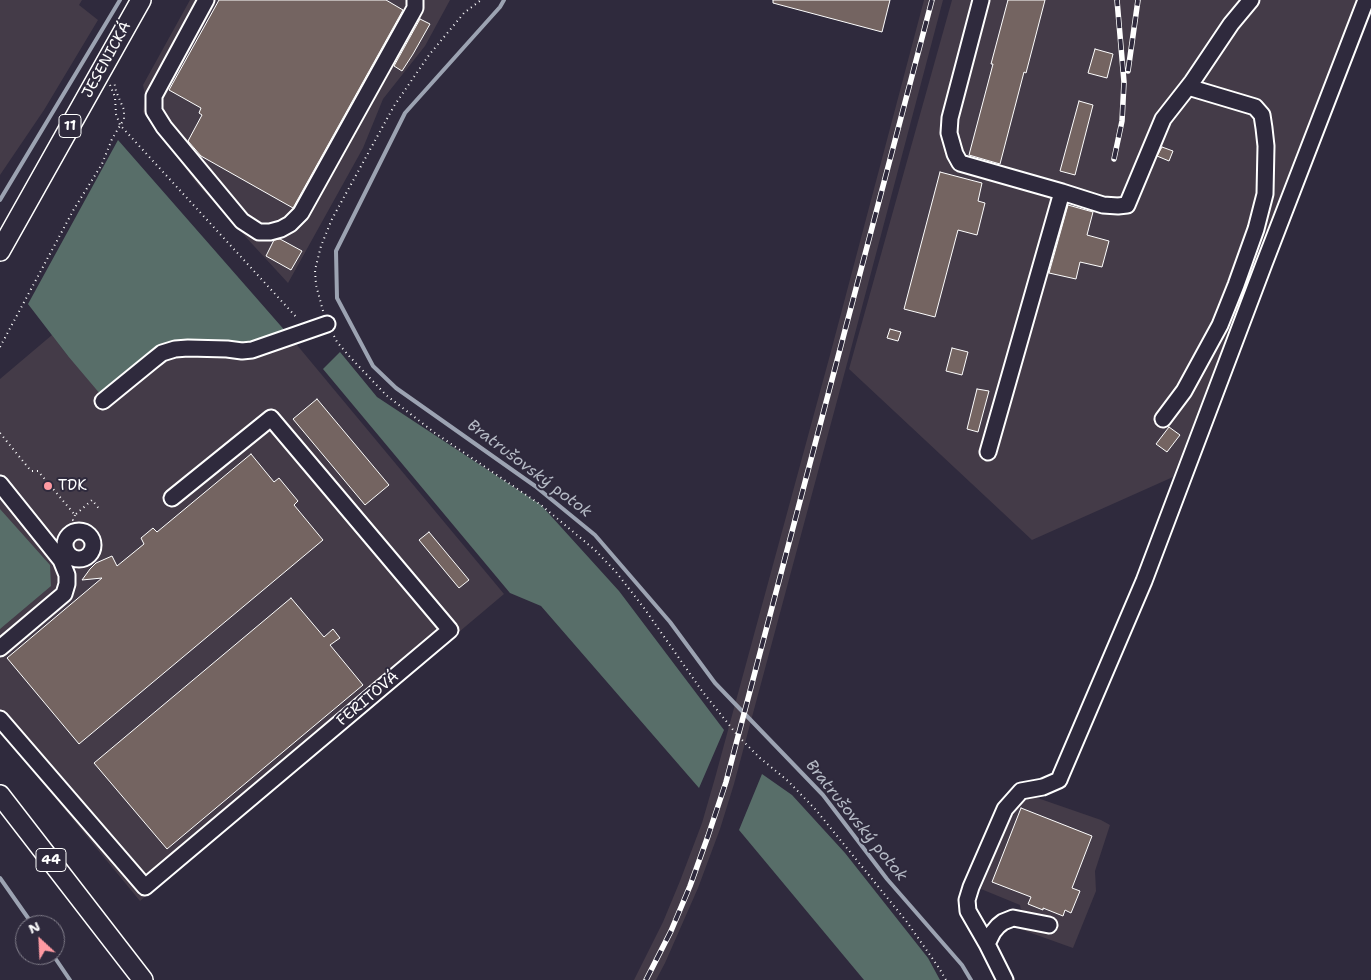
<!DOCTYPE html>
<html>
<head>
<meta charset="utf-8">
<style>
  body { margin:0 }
  #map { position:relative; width:1371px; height:980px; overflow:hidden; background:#2f2a3d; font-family:"Shantell Sans",sans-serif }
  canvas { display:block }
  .north { position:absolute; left:15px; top:915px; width:50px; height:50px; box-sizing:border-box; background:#2f2a3d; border:1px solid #827f8b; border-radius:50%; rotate:335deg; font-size:14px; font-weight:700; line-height:20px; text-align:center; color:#fff }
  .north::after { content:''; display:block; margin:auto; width:18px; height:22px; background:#ff9aa2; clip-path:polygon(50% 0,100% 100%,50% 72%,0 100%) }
</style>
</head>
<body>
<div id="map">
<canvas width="1371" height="980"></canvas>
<div class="north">N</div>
</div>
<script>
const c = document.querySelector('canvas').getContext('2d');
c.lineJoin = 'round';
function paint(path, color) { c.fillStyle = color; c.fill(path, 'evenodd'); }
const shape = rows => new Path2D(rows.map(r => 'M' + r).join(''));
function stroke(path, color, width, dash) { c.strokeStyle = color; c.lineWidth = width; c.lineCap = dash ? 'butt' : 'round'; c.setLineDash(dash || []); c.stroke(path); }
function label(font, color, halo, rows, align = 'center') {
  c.font = font + ' "Shantell Sans",sans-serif'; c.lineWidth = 4; c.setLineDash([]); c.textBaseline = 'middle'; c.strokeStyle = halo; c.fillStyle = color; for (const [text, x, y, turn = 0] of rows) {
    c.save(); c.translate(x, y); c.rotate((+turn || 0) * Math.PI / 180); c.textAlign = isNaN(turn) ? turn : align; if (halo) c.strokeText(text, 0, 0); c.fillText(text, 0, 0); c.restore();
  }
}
paint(shape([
  [0,0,82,0,79,5,98,20,44,110,0,175],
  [190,0,450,0,425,46,383,99,363,148,288,283,198,185,143,112,145,95,143,85],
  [924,0,943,0,848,360,734,784,720,829,698,888,665,963,656,980,634,980,663,922,680,881,702,823,715,778,830,355],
  [952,0,1357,0,1173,477,1032,540,849,369],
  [287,333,504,594,140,901,0,731,0,379,52,335,68,356,157,350],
  [1026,794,1101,820,1110,825,1095,871,1096,891,1073,948,1020,929,1022,916,1020,905,981,889,1012,808]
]), '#443b48');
paint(shape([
  [118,140,287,333,251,344,173,342,101,395,68,356,28,304],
  [340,352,377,397,541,505,619,591,724,730,699,788,541,606,510,593,323,369],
  [0,509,50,565,51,586,0,629],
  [762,774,792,795,845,853,928,958,940,980,864,980,739,830]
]), '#586e69');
stroke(shape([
  [504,0,500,7,405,113,336,251,337,298,373,366,396,388,535,486,595,535,670,622,715,683,823,795,887,879,962,965,971,980],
  [0,200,120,0],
  [0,878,33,925],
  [53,955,70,980]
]), '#9ca3b2', 4);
const building = shape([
  [219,0,386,0,403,10,293,208,201,156,188,141,202,115,199,113,201,108,169,90,219,0],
  [773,0,890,0,882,32,773,3,773,0],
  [1008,0,1045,0,1026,73,1024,72,1000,164,969,155,993,64,991,64,1008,0],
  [420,19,430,24,413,54,402,71,394,66,420,19],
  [1095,49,1113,54,1107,78,1088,73,1095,49],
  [1079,101,1093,105,1075,175,1060,171,1079,101],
  [1162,147,1173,151,1169,161,1157,156,1162,147],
  [940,172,982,183,978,201,985,203,977,235,958,230,935,317,904,309,940,172],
  [1068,205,1093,212,1087,235,1109,241,1102,267,1080,262,1076,279,1049,273,1068,205],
  [280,239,302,251,291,270,266,256,274,240,280,239],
  [890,329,901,332,898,341,887,338,890,329],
  [952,348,968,352,962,375,946,371,952,348],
  [977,389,989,391,978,432,967,429,977,389],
  [317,399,389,485,365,505,293,419,317,399],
  [1169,427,1180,435,1167,452,1156,444,1169,427],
  [251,454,274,482,279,478,298,501,294,505,323,540,79,744,7,658,102,578,82,580,90,569,96,563,112,556,117,566,144,544,141,538,153,528,157,532,251,454],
  [429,532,469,580,459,588,419,540,429,532],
  [291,598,324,637,333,629,340,638,330,645,363,685,167,849,94,763,291,598],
  [1021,808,1092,836,1072,888,1080,891,1071,913,1065,910,1063,916,1043,908,1043,910,1028,904,1031,897,992,882,1021,808]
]);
paint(building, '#746461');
stroke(building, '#fff', 1);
const minor = shape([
  [206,0,154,96,154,111,164,127,242,221,259,232,270,232,281,229,290,224,301,213,415,8,415,0],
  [981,0,950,118,949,133,955,154,960,163,1062,192,988,452],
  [1062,192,1103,205,1118,206,1127,205,1163,119,1192,82,1231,24,1251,0],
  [103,401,152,361,162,353,175,349,188,348,227,349,242,351,252,350,327,324],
  [1163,419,1184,391,1220,325,1236,285,1256,229,1265,194,1266,146,1264,128,1262,115,1255,107,1188,87],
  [0,484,61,560,67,575,67,584,64,594,0,648],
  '65 545a14 14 0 1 1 28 0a14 14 0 1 1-28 0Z',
  [0,719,145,887,450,630,271,418,172,498],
  [987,944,993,932,998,926,1003,922,1013,918,1049,925],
  [1005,980,987,944,968,911,967,900,971,887,1005,809,1021,791,1043,787,1059,780,1061,775,1144,581,1264,264,1366,0]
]);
const major = shape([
  [0,251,141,0],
  [0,795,143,980]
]);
stroke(minor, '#fff', 19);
stroke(major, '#fff', 22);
stroke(shape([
  [110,85,115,97,116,114,120,125,298,319],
  [323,311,316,285,315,270,321,246,332,219,394,106,429,55,464,13,481,0],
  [334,336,337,342,350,357,386,395,435,433,541,505,595,550,616,572,644,608,702,691,738,736,760,758,788,781,816,810,907,922,939,968,946,980],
  [0,347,74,209,102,164,112,139,124,119,124,110,116,91,114,81],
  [0,433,31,471,38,471,75,515,92,500,100,510],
  [75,515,73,520,82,531]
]), '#fff', 2, [1, 4]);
stroke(minor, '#2f2a3d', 15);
stroke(major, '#2f2a3d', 19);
const rail = shape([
  [1128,71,1138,0],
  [1114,159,1122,121,1124,82,1117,0],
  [646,980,671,931,690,886,708,836,726,782,932,0]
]);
stroke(rail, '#fff', 5.5);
stroke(rail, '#2f2a3d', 4, [11]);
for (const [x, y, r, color] of [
  [48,486,5,"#ff9aa2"]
]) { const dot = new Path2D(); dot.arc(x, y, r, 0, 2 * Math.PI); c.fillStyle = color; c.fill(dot); stroke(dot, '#2f2a3d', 2); }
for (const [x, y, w] of [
  [70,126,22],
  [51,860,30]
]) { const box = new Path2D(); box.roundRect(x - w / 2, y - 11.5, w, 23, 4); c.fillStyle = '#2f2a3d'; c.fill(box); stroke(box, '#fff', 1); }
label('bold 14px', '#fff', null, [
  ["11",70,126],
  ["44",51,860]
]);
label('15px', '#fff', '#2f2a3d', [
  ["JESENICKÁ",107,60,-61],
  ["FERITOVÁ",368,699,-40]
]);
label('15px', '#fff', '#2f2a3d', [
  ["TDK",58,486]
], 'left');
label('italic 16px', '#b5bac5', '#2f2a3d', [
  ["Bratrušovský potok",529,469,37],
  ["Bratrušovský potok",856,821,51]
]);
</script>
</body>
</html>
